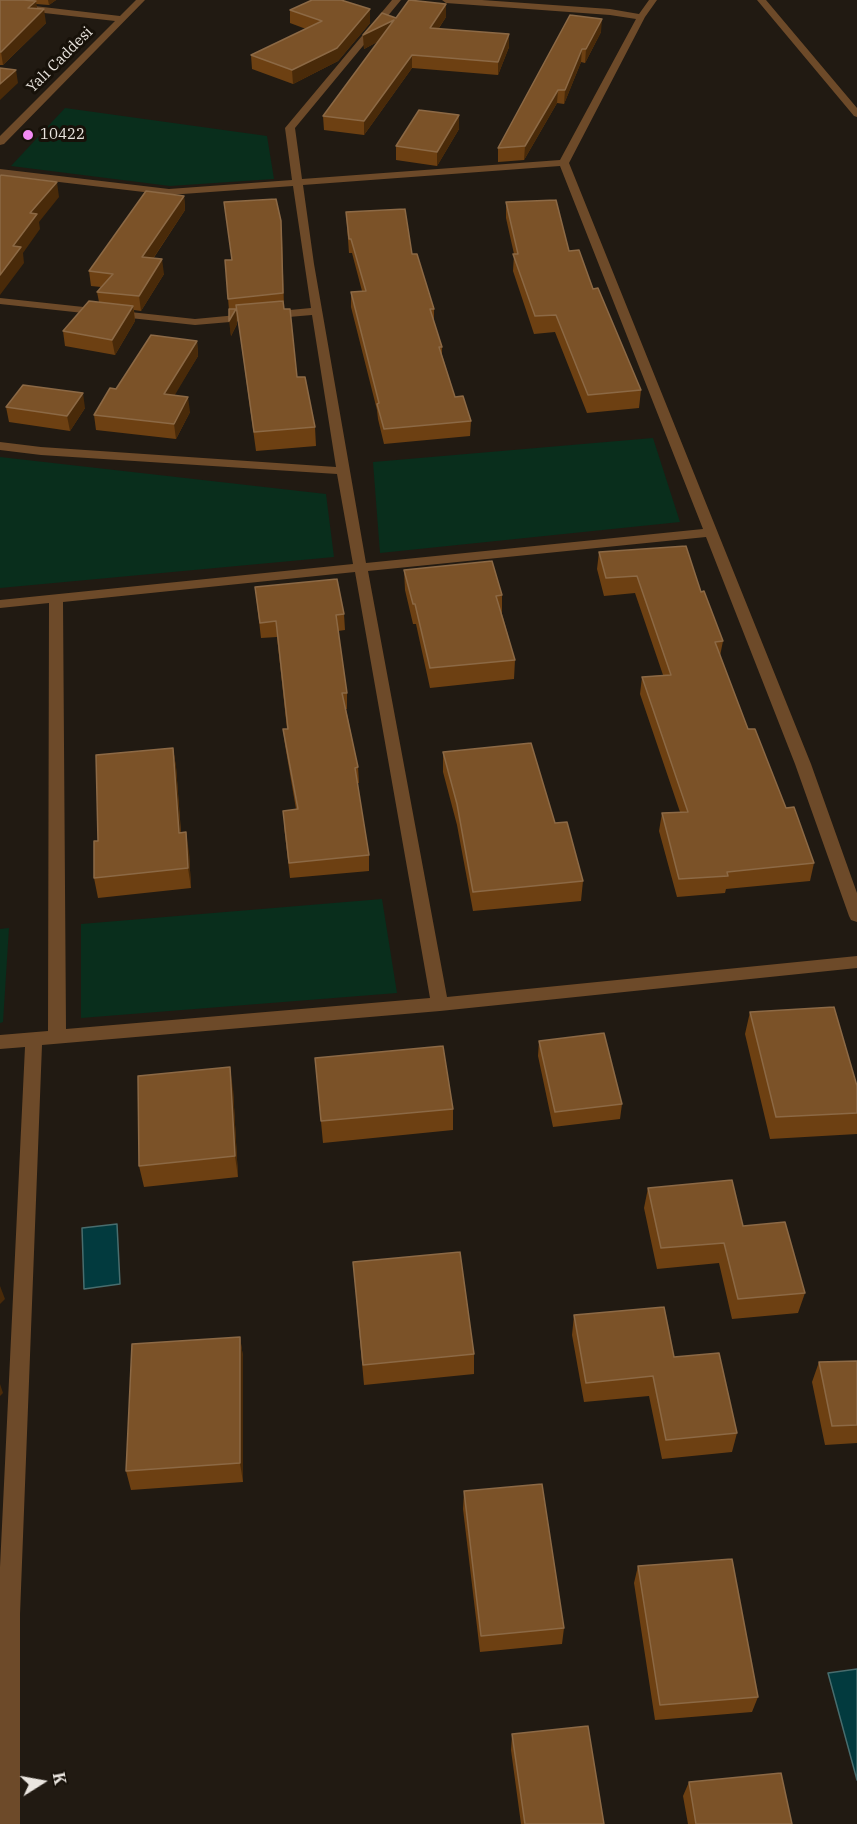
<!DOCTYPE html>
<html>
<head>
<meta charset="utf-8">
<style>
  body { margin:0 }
  #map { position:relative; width:857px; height:1824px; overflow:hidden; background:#211a12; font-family:"IBM Plex Serif",serif }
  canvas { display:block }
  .north { position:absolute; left:12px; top:1752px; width:60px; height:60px; -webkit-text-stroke:4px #171109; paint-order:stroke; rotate:79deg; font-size:16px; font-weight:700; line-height:24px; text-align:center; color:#eae5df }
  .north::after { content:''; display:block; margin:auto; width:21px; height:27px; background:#eae5df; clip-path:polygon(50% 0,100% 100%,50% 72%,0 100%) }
</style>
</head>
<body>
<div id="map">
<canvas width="857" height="1824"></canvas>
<div class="north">K</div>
</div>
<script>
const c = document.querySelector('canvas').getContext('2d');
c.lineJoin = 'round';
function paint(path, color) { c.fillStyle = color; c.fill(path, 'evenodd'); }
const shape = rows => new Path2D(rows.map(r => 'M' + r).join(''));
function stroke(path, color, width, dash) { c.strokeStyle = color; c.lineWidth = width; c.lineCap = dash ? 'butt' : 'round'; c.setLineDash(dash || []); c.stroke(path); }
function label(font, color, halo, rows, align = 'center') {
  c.font = font + ' "IBM Plex Serif",serif'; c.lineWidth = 6; c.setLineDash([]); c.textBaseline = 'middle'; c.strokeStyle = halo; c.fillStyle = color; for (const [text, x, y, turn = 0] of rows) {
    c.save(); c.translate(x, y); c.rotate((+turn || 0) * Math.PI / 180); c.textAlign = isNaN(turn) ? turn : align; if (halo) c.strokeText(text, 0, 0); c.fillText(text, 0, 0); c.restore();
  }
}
paint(shape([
  [65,108,267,136,274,179,170,186,11,166],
  [653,438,680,522,380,553,373,462],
  [0,457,326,494,334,557,0,588],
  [382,899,397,993,81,1018,81,924],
  [9,928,3,1022,0,1023,0,929]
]), '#092e1c');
const water = shape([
  [117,1224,120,1284,84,1289,82,1228,117,1224],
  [857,1669,857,1780,828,1673,857,1669]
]);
paint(water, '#023a3e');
stroke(water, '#486d6e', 1.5);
paint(shape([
  [136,0,145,0,4,144,0,145,0,136,115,21,0,8,0,2,120,16,136,0],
  [392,0,401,0,295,128,302,179,560,160,636,19,610,15,446,3,442,0,482,0,610,9,639,14,649,0,657,0,645,17,569,163,811,764,857,893,857,922,851,920,849,916,795,764,706,537,368,571,447,997,857,956,857,968,440,1011,42,1045,20,1614,20,1824,0,1824,0,1567,25,1047,0,1049,0,1035,48,1031,49,603,0,608,0,600,353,564,337,474,41,455,0,450,0,442,41,447,336,467,312,315,195,325,0,304,0,298,195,319,311,308,293,186,169,195,0,175,0,169,169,189,292,180,285,128,392,0],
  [560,166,703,529,366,563,314,264,303,185,560,166],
  [355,572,430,998,66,1029,63,602,355,572],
  [757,0,766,0,857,108,857,117,854,116,757,0]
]), '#6d4a29');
paint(shape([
  [0,0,56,0,49,5,36,4,37,9,46,23,3,65,0,65],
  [370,9,370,23,338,61,293,84,252,69,251,55,306,29,290,23,290,10],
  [570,15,601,32,585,63,581,62,564,104,557,103,524,160,498,162,498,148],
  [446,17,439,28,509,47,498,75,412,68,364,135,324,130,323,116,379,41,364,49,363,35,396,18],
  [459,115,459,129,437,166,396,160,396,146],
  [184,196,185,210,153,259,164,274,141,311,134,310,135,321,115,355,65,346,63,331,99,302,97,292,101,287,91,286,89,271],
  [224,202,282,235,284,308,297,377,315,427,316,446,256,451,237,313,237,324,231,336,225,260,232,260],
  [506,202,569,251,593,289,641,390,639,408,587,413,555,332,534,334,513,271,514,254,506,218],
  [346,212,412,254,434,309,434,322,442,347,442,355,455,397,471,421,470,436,384,444,378,419,377,410,351,307,351,292,362,291,352,253,349,253],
  [197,341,198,356,174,395,190,412,176,439,96,430,94,415,116,389],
  [6,407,85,408,70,431,9,422],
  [599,552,701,592,723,641,720,656,748,729,786,808,814,863,810,881,726,889,725,893,677,897,659,831,662,813,680,812,640,694,642,677,663,675,635,593,604,596,597,569],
  [404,570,502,595,502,614,515,660,514,679,430,688,416,624,413,624,405,590],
  [255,587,344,614,345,630,338,631,347,693,347,709,346,709,358,767,359,783,357,783,369,855,369,871,290,878,284,826,296,809,285,745,283,729,287,729,277,637,261,638],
  [173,748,176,767,181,832,189,852,191,888,98,898,94,878,98,841],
  [443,752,555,823,583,881,581,901,473,911,457,825,443,772],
  [750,1012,857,1086,857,1134,770,1139,745,1034],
  [539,1041,622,1104,620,1119,553,1127,538,1056],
  [315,1058,453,1109,453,1130,323,1143],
  [233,1089,238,1177,144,1187,139,1166],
  [648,1188,743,1226,805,1293,798,1313,732,1319,719,1263,657,1269,644,1208],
  [353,1262,474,1354,474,1374,364,1385],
  [574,1315,674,1357,737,1433,732,1452,662,1459,649,1396,584,1402,572,1335],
  [240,1337,243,1357,243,1482,131,1490,126,1471],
  [857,1361,857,1443,825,1445,812,1382,819,1362],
  [464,1491,564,1628,562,1644,480,1652,463,1509],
  [638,1566,758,1697,752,1712,655,1720,634,1583],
  [512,1734,604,1824,521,1824,511,1750],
  [689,1782,792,1824,688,1824,683,1796]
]), '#6d4012');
paint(shape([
  [48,0,56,0,49,5],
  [36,1,38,15,28,8],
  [446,4,446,17,430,41,430,28],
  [44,9,46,23,3,65,1,52],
  [370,9,370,23,338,61,293,84,292,70],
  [602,19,601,32,585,63,586,49],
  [394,20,394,33,364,49,363,35],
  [509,34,509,47,498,75,498,62],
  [582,49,581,62,564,104,565,90],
  [412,55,412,68,364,135,364,121],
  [16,70,18,83,0,100,0,84],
  [558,90,557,103,524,160,525,146],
  [459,115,459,129,437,166,437,152],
  [57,182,59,197,39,222,40,229,23,253,24,263,0,295,0,275,13,246,30,213],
  [184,196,185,210,144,272,142,257],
  [162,259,164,274,141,311,139,296],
  [133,306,135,321,115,355,112,340],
  [236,309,237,324,231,336,229,321],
  [197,341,198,356,166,410,164,394],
  [83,393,85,408,70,431,67,416],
  [188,397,190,412,176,439,174,424],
  [173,748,176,767,182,852,179,833],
  [186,832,189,852,191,888,188,868],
  [230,1067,233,1089,238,1177,235,1156],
  [0,1286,5,1299,0,1304],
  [240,1337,243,1357,243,1482,240,1463],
  [0,1384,3,1393,0,1396]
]), '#492a09');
const building = shape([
  [0,0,23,0,36,1,28,8,44,9,1,52,0,52,0,0],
  [312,0,341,0,370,9,337,48,292,70,251,55,322,21,290,10,312,0],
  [409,0,446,4,430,28,509,34,498,62,412,55,364,121,323,116,394,20,363,35,382,13,396,18,409,0],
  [570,15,602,19,586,49,582,49,565,90,558,90,525,146,498,148,570,15],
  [0,68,16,70,0,84,0,68],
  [419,110,459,115,437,152,396,146,419,110],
  [1,175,57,182,30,213,37,214,13,246,21,247,0,275,0,177,1,175],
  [146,191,184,196,142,257,162,259,139,296,97,292,113,274,89,271,146,191],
  [276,199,281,221,283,293,228,299,225,260,232,260,224,202,276,199],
  [556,200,569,251,579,250,593,289,598,288,641,390,588,395,556,315,535,316,513,254,518,254,506,202,556,200],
  [405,209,412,254,417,254,434,309,430,309,442,347,439,347,455,397,463,396,471,421,384,429,377,404,379,403,351,292,366,291,351,239,349,239,346,212,405,209],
  [89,301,133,306,112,340,63,331,89,301],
  [283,301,284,309,290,309,297,377,305,377,315,427,254,432,236,305,283,301],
  [229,309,236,309,229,321,229,309],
  [151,335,197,341,164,394,188,397,174,424,94,415,110,388,116,389,151,335],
  [23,385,83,393,67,416,6,407,23,385],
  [686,546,701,592,704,591,723,641,715,642,748,729,755,729,786,808,794,807,814,863,727,872,728,876,679,879,662,813,688,812,642,677,671,675,637,576,606,578,599,552,686,546],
  [492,561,502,595,496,596,515,660,430,668,415,604,413,604,404,570,492,561],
  [337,579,344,614,336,615,347,693,342,693,358,767,355,768,369,855,289,863,283,811,298,809,283,729,288,729,276,621,260,623,255,587,337,579],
  [531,743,555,823,567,822,583,881,473,892,457,804,443,752,531,743],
  [173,748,179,833,186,832,188,868,94,878,94,841,98,841,96,755,173,748],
  [834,1007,857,1086,857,1113,776,1117,750,1012,834,1007],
  [604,1033,622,1104,555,1112,539,1041,604,1033],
  [443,1046,453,1109,321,1121,315,1058,443,1046],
  [230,1067,235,1156,139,1166,138,1076,230,1067],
  [732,1180,743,1226,785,1222,805,1293,738,1299,724,1243,661,1248,648,1188,732,1180],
  [460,1252,474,1354,363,1365,353,1262,460,1252],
  [664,1307,674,1357,719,1353,737,1433,666,1440,653,1376,586,1383,574,1315,664,1307],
  [240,1337,240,1463,126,1471,132,1344,240,1337],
  [857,1361,857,1425,832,1426,819,1362,857,1361],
  [542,1484,564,1628,481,1636,464,1491,542,1484],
  [732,1559,758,1697,660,1705,638,1566,732,1559],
  [588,1726,604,1824,525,1824,512,1734,588,1726],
  [781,1773,792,1824,696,1824,689,1782,781,1773]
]);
paint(building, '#7b5228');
stroke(building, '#8c6945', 1.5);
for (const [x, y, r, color] of [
  [28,135,6,"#f28af3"]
]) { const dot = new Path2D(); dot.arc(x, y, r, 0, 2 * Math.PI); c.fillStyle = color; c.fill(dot); stroke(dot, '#171109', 2); }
label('15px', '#eae5df', '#171109', [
  ["Yalı Caddesi",60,60,-45]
]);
label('15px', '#eae5df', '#171109', [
  ["10422",40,135]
], 'left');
</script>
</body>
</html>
